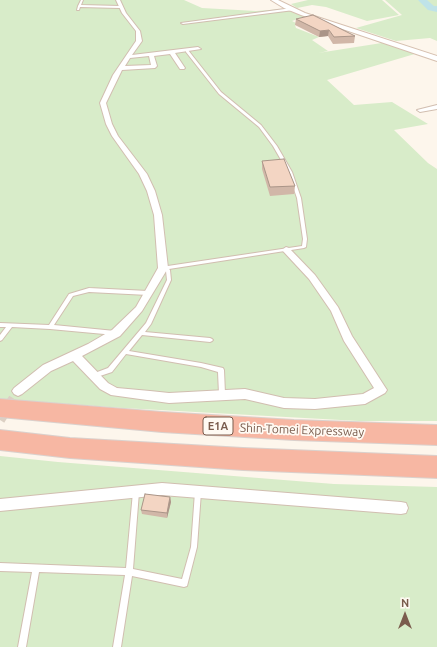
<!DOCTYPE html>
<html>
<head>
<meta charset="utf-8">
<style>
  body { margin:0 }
  #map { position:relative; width:437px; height:647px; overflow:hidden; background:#fdf6ec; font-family:Ubuntu,sans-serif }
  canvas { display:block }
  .north { position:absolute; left:385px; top:595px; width:40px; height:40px; -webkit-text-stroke:3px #fffaf3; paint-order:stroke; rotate:0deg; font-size:11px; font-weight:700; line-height:16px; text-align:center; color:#7a5c4d }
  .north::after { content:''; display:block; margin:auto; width:14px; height:18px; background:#7a5c4d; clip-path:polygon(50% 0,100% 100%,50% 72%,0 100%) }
</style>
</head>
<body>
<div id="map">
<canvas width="437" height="647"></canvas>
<div class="north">N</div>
</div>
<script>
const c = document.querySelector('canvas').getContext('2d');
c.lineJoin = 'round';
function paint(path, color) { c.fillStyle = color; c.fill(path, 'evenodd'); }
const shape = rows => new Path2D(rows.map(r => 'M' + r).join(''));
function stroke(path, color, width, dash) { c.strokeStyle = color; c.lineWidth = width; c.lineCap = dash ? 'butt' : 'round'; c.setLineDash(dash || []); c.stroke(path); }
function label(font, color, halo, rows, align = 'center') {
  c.font = font + ' Ubuntu,sans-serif'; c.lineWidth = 3.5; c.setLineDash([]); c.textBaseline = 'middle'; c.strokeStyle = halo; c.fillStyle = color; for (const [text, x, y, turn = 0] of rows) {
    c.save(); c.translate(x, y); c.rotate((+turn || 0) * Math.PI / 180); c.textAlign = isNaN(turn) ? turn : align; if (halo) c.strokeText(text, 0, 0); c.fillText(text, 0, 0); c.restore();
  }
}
paint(shape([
  [0,0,184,0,202,8,256,11,282,9,291,10,306,16,292,21,298,24,295,25,296,28,319,37,312,40,328,51,318,53,388,42,418,53,327,80,354,105,392,102,428,124,394,130,428,163,437,169,437,421,359,421,123,408,0,399],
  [308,0,382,0,399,15,367,21,326,7,312,5,297,8,291,4],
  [385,0,437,0,437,41,430,38,396,41,356,28,402,15],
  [0,456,58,462,334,484,437,487,437,647,0,647]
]), '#d8ecc9');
paint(shape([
  [418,0,427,0,434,6,437,6,437,12,428,10,418,0]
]), '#bfe3e8');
stroke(shape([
  [0,420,18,391]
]), '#dcd0c4', 10, [10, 5.5]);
const lane = shape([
  [81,0,83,0,81,5,120,6,121,7,120,8,80,7,79,10,77,10,78,6,81,0],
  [186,50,188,50,221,92,261,125,277,146,292,172,301,198,307,239,306,247,304,248,169,269,170,270,171,280,151,324,145,332,210,338,212,339,213,340,212,341,210,342,142,335,129,351,201,363,223,368,224,370,225,394,224,396,220,396,219,394,218,372,201,367,126,354,112,372,94,378,92,378,91,376,92,374,108,368,146,323,167,280,166,271,162,270,161,268,161,267,302,246,303,239,297,198,288,172,273,146,259,127,219,94,186,52,186,50],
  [89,288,148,291,150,293,148,295,89,292,73,296,54,325,115,331,117,332,118,333,117,334,115,335,50,329,12,327,2,340,0,341,0,335,6,327,0,327,0,323,49,325,69,294,89,288],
  [136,489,138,490,139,492,133,569,182,579,191,547,195,492,196,490,198,489,200,490,201,492,197,547,187,586,184,587,132,576,121,647,113,647,125,575,39,572,26,647,18,647,32,572,0,571,0,563,126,568,133,492,134,490,136,489]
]);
const street = shape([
  [116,0,120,0,126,13,140,31,142,41,132,55,198,47,201,49,175,53,185,68,184,69,180,69,170,54,154,56,157,66,155,68,122,70,106,103,112,124,118,136,147,174,155,191,162,215,168,268,142,311,120,336,82,356,108,383,117,388,150,391,169,393,245,389,284,398,315,399,363,394,374,388,344,341,331,311,309,279,282,250,286,247,289,248,315,275,338,307,352,336,385,387,387,390,385,393,365,404,315,409,284,408,245,399,169,403,111,395,100,389,73,361,51,371,22,394,18,396,14,394,12,391,14,388,43,365,88,344,112,330,136,307,158,268,154,215,147,191,139,174,112,136,106,124,100,103,113,75,136,41,136,31,122,13,116,0],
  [149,56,151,65,125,66,130,58,149,56],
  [292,8,294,10,183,24,181,23,292,8],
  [437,105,437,109,420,112,417,110,437,105],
  [162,483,401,502,406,503,408,508,406,513,401,514,162,495,0,511,0,499,162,483]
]);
const secondary = shape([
  [271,0,278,0,305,13,437,56,437,61,301,15,284,8,271,0]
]);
const highway = shape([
  [0,399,162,412,294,420,437,425,437,445,294,440,162,432,0,417,0,399],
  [0,430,70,438,243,448,437,456,437,478,243,470,70,458,0,450,0,430]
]);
stroke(lane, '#d1beb0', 2);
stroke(street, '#d1beb0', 2);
stroke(secondary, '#d6c0b0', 2);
stroke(highway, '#dad1cd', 2);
paint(lane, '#fff');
paint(street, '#fff');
paint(secondary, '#fff');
paint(highway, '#f7b7a3');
paint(shape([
  [296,19,355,36,354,43,333,44,328,36,319,37,295,25],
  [262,161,295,186,294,194,270,196,262,169],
  [170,497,171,502,167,518,142,514,141,510]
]), '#d1b7a8');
paint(shape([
  [329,30,328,36,319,37,320,31],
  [170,497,171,502,167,518,167,513]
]), '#aa9588');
const building = shape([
  [313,15,355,36,334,37,329,30,320,31,296,19,313,15],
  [284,159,295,186,270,187,262,161,284,159],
  [145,494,170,497,167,513,141,510,145,494]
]);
paint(building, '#f3d5c3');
stroke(building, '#aa9588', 1);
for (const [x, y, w] of [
  [218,426,30]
]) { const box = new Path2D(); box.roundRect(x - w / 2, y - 9, w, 18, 3); c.fillStyle = '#fffaf3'; c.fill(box); stroke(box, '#7a5c4d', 1); }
label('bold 11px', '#7a5c4d', null, [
  ["E1A",218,426]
]);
label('12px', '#7a5c4d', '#fffaf3', [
  ["Shin-Tomei Expressway",302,430,2]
]);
</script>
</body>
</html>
